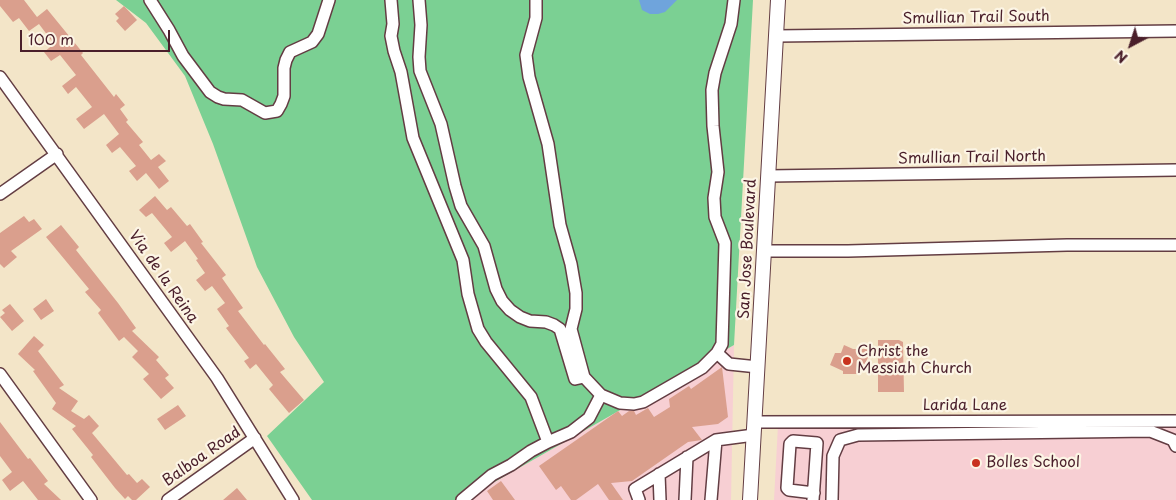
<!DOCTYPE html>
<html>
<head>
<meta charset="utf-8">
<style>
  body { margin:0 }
  #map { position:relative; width:1176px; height:500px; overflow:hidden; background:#f3e5c8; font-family:"Playpen Sans",sans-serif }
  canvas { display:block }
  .north { position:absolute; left:1106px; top:20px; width:50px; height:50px; -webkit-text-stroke:4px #fcf5e5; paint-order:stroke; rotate:220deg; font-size:14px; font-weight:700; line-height:20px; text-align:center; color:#4a1f2b }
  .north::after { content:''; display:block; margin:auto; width:18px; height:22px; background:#4a1f2b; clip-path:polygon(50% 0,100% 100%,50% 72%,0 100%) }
  .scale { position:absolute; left:20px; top:30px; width:150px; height:22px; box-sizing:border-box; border:2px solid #4a1f2b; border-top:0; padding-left:6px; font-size:15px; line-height:18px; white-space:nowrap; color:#4a1f2b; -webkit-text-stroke:4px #fcf5e5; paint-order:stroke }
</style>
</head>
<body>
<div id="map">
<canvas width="1176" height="500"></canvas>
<div class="north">N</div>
<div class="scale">100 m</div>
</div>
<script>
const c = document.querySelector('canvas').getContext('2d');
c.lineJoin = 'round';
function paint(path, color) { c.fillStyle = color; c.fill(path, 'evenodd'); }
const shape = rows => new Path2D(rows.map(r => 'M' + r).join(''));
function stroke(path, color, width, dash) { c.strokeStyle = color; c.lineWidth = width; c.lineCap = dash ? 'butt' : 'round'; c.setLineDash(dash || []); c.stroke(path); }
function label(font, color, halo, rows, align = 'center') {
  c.font = font + ' "Playpen Sans",sans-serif'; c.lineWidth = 4.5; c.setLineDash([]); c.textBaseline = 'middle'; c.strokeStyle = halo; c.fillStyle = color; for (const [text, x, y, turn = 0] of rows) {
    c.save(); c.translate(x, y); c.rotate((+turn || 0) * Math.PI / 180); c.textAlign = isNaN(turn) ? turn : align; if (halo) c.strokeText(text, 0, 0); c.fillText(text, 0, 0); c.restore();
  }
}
paint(shape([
  [734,345,731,500,463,500],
  [778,425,1176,425,1176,500,774,500]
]), '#f7cfd3');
paint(shape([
  [116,0,753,0,734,345,463,500,312,500,267,436,324,382,294,337,257,267,213,144,185,76,146,23]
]), '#7bd093');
paint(shape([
  [639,0,677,0,665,12,658,14,650,14,642,10]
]), '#6fa4dc');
paint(shape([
  [0,0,24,0,37,17,47,9,83,53,81,55,114,97,116,94,125,105,120,109,128,120,126,122,143,142,139,145,151,160,159,154,166,161,158,167,169,181,159,189,146,173,137,181,129,171,136,166,120,147,112,153,106,145,119,134,104,114,84,129,76,119,92,107,76,87,68,94,62,86,76,75,60,55,51,61,44,52,54,44,39,24,29,31,19,18,13,22,0,6],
  [124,6,137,20,125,31,116,21,119,18,115,14],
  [155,196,167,210,171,207,187,226,190,224,203,242,201,243,226,275,222,278,243,308,238,311,264,345,265,344,285,369,280,372,304,400,289,413,269,389,273,385,256,364,250,369,244,361,249,358,226,328,229,326,217,309,225,303,212,286,205,291,196,280,205,273,196,260,198,259,185,241,171,252,164,243,172,237,152,213,146,217,139,210],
  [24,216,29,222,34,219,42,229,11,251,17,257,4,268,0,264,0,233],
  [61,225,79,247,76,250,118,303,136,328,132,331,159,357,156,360,169,375,165,378,174,388,161,399,143,379,149,374,132,357,138,351,124,337,119,341,98,313,101,310,85,292,89,289,46,237],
  [46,299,54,311,41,320,33,309],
  [10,304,24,321,12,331,0,317,5,313,2,310],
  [34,336,44,345,38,351,64,385,59,388,78,401,71,411,84,419,89,415,99,426,92,433,127,475,129,474,137,483,142,479,150,487,136,500,132,500,128,496,125,499,115,488,91,457,93,455,72,429,76,426,52,409,56,403,33,371,35,370,18,354],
  [878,340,899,340,903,342,904,392,878,392],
  [844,345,853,349,872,349,860,374,843,374,843,371,830,365,835,353,841,353],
  [722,367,728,417,718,424,692,427,702,440,688,442,632,481,611,483,623,500,609,500,598,484,576,500,571,500,561,486,556,490,539,466,618,411,622,416,629,411,634,411,636,415,648,408,654,417,670,407,669,399,689,386,691,389],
  [178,405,186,416,165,430,157,419],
  [0,422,28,459,30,458,48,481,44,484,61,500,38,500,23,481,10,491,2,480,12,472,0,456],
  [501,481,515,500,493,500,487,491],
  [237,488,247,500,223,500]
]), '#da9f8d');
const minor = shape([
  [150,0,169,30,183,56,210,92,218,97,224,99,242,100,265,113,277,111,281,104,284,96,284,68,286,60,290,52,312,42,318,34,329,0],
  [391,0,393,24,391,36,394,51,401,72,413,138,463,260,468,294,478,329,486,342,531,397,548,442],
  [419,0,421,25,419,57,420,71,441,124,455,186,461,206,484,246,496,289,502,301,510,310,520,317,530,321,546,322,554,325,560,329,575,379,584,377],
  [536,0,536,18,526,55,529,77,548,144,560,225,571,264,576,293,576,309,571,329,584,377,601,395,620,403,634,404,643,402,702,368,717,353,722,344,725,243,715,217,714,198,718,172,713,126,712,90,715,73,731,24,734,0],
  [776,36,1176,31],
  [0,77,217,378,293,500],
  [768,176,1176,170],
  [0,194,57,154],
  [764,251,848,251,1067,245,1176,245],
  [717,353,729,364,758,367],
  [0,374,91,500],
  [755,422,1176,421],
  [659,474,660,500],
  [168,500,255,438],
  [462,500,492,475,511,465,531,451,548,442,571,432,589,418,601,395],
  [639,500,635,489,716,440,754,435],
  [685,500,687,457],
  [711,500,716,440],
  [813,500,817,443,793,441,790,444,787,488,789,490,814,493],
  [832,500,833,456,840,440,858,435,1150,431,1173,440,1176,446]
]);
const major = shape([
  [750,500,778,0]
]);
stroke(minor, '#633d43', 14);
stroke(major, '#633d43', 16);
stroke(minor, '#fff', 11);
stroke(major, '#fff', 14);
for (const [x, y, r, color] of [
  [847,361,5,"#c8321e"],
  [976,463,5,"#c8321e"]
]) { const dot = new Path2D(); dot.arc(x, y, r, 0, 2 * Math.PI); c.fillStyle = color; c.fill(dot); stroke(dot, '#fcf5e5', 2); }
label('15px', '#4a1f2b', '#fcf5e5', [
  ["Smullian Trail South",976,18,-1],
  ["Smullian Trail North",972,158,-1],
  ["San Jose Boulevard",748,249,-87],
  ["Via de la Reina",163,277,55],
  ["Larida Lane",965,406],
  ["Balboa Road",202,457,-35]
]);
label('15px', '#4a1f2b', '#fcf5e5', [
  ["Christ the",857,352],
  ["Messiah Church",857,369],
  ["Bolles School",986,463]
], 'left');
</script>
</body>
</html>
